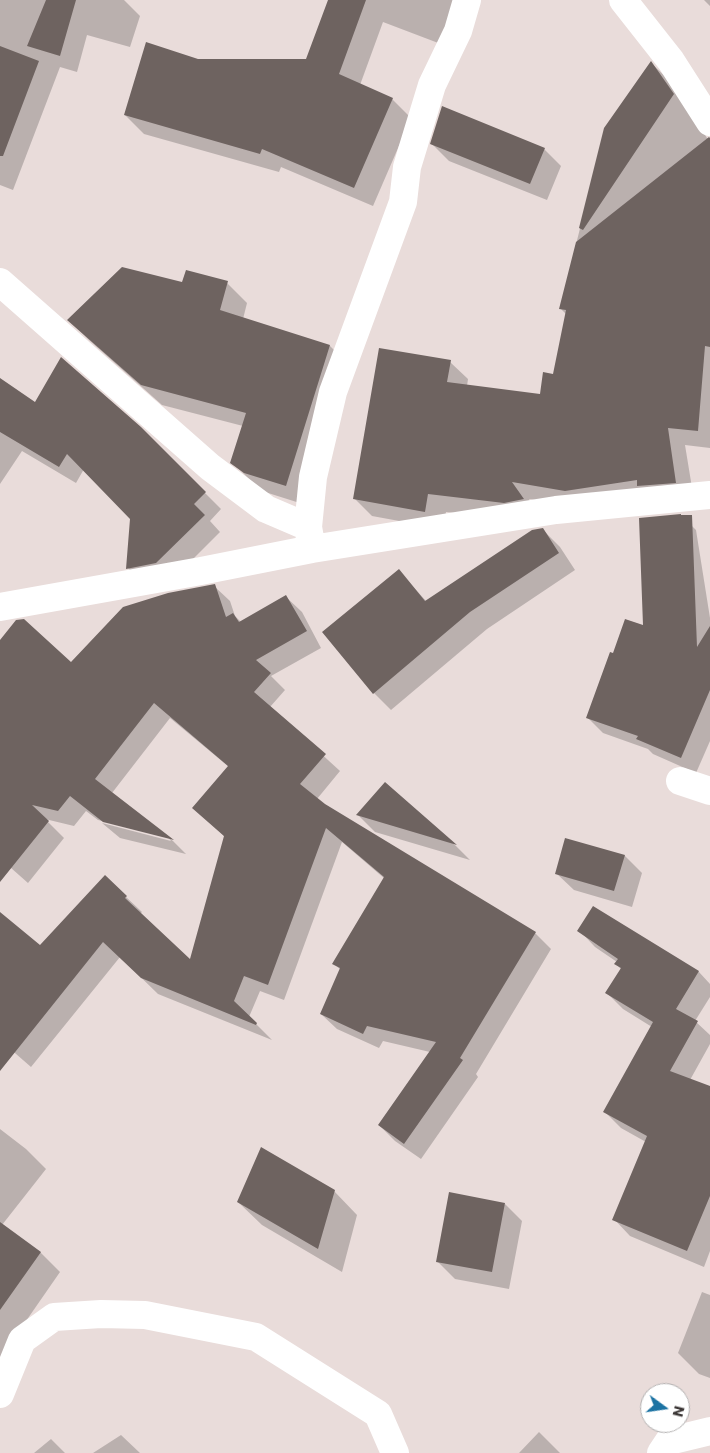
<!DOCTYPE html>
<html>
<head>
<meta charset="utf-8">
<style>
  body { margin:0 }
  #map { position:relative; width:710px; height:1453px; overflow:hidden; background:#e9dcda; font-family:Poppins,sans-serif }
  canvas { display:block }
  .north { position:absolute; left:640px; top:1383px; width:50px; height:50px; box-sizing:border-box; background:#fff; border:1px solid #b1afaf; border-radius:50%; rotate:104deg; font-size:14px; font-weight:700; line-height:20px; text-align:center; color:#3d3837 }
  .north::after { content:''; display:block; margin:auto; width:18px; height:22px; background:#1c73a3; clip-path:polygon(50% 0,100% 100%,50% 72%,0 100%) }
</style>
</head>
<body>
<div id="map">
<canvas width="710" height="1453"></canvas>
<div class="north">N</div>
</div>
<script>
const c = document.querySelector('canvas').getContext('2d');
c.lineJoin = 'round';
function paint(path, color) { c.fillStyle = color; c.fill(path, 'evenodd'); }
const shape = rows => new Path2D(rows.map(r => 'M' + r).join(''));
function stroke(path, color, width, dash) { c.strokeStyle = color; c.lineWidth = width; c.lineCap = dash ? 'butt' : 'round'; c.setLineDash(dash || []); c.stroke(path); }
paint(shape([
  [0,0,124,0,140,16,130,47,87,35,77,72,60,67,13,190,0,185],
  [329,0,473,0,454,49,383,22,360,85,392,99,411,118,373,206,281,167,279,172,144,134,125,115,198,60,307,60],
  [704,0,710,0,710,6],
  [651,63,669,80,707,138,710,139,710,448,685,445,694,500,584,508,529,499,540,517,522,520,446,512,443,529,372,516,354,498,450,362,468,379,467,386,541,395,554,375,567,315,560,308,605,129],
  [432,144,544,149,561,166,547,200,449,161],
  [227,283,247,303,243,319,330,346,350,366,306,505,265,492,252,482,232,462,243,426,162,405,89,340,69,320,183,284],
  [0,387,36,404,140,428,221,509,210,521,220,532,173,579,144,585,128,568,132,518,84,469,76,483,22,451,0,484],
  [681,515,696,530,710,618,710,741,696,773,653,754,648,749,603,733,587,717,613,654,644,627],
  [542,529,560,547,575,570,487,629,391,710,374,693,324,632,399,571,426,601],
  [214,586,230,601,235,616,241,622,286,597,302,612,321,648,271,676,285,690,270,707,340,771,317,799,325,805,535,933,551,949,476,1074,478,1077,421,1159,395,1141,379,1125,430,1052,383,1041,379,1048,337,1029,321,1014,341,970,334,964,385,879,342,842,284,1000,260,991,249,1017,272,1040,158,994,120,957,31,1067,0,1040,0,931,40,947,126,897,142,912,140,914,190,961,225,837,194,808,229,767,170,718,112,793,173,841,186,854,120,838,102,823,171,841,168,837,98,820,86,811,74,826,45,819,64,838,28,883,2,860,0,863,0,642,71,664],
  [385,784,456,846,470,860,375,832,358,815],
  [566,839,625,856,642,873,632,907,574,890,556,873],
  [594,908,699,972,710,984,710,997,695,1021,710,1035,710,1044,690,1080,710,1088,710,1251,704,1267,630,1236,614,1219,646,1142,621,1128,605,1112,652,1027,623,1009,607,993,621,969,616,964,617,962,595,947,579,930],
  [0,1129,26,1149,46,1169,2,1225,40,1252,60,1272,8,1347,0,1386],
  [334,1191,357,1215,342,1272,262,1225,238,1202],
  [505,1204,522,1221,509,1289,455,1279,437,1261],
  [702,1292,710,1295,710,1378,699,1374,678,1353],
  [539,1432,560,1453,519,1453],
  [121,1435,140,1453,93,1453],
  [51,1439,65,1453,34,1453]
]), '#0003');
paint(shape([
  [46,0,76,0,60,56,27,46],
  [328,0,366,0,339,74,393,98,354,188,262,149,260,154,124,115,146,42,198,59,306,59],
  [0,46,39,61,3,156,0,156],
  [651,61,674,94,583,230,579,228,604,128],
  [442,106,545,148,530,184,430,144],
  [709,137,710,138,710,347,705,346,698,431,668,428,676,483,637,486,637,480,565,491,512,482,524,499,504,503,428,494,425,512,353,499,379,348,451,360,447,382,540,394,543,372,553,374,566,310,559,309,576,242],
  [122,267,182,282,186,270,228,281,220,310,330,345,286,486,244,473,230,463,246,413,141,385,67,320],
  [61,357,141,427,206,492,194,504,205,515,156,563,126,569,130,519,67,454,59,467,0,432,0,378,35,402],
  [681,514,681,515,692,515,697,647,710,626,710,690,681,758,636,739,638,736,586,718,610,652,613,653,625,619,643,625,639,518],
  [543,528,559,553,470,612,373,694,322,632,399,569,425,601,532,530],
  [215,584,226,617,233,613,239,622,286,595,307,631,256,660,271,673,254,692,326,754,300,784,325,804,536,932,460,1058,463,1060,404,1144,378,1125,436,1042,367,1026,363,1034,320,1014,340,968,332,964,384,877,326,828,268,985,244,976,234,1001,257,1023,256,1025,141,978,103,942,0,1071,0,912,40,945,105,875,127,896,125,898,190,959,224,836,192,808,228,766,154,703,95,779,174,840,103,822,70,796,58,811,32,805,49,821,0,882,0,640,16,620,24,619,71,662,123,607,168,593],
  [385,782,457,845,356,815],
  [565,838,625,855,614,891,555,874],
  [593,906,699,971,676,1009,698,1021,670,1071,710,1086,710,1196,687,1251,612,1220,647,1136,603,1112,653,1022,605,993,621,968,614,964,618,959,577,931],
  [261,1147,335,1190,318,1249,237,1202],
  [449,1192,505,1203,492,1272,436,1262],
  [0,1222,41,1252,0,1310]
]), '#6e6360');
stroke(shape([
  [623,0,671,61,710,122],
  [0,282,210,467,266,509,308,527],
  [312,549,308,527,313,477,333,392,403,202,407,167,432,85,458,31,467,0],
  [0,607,201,571,312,549,556,510,710,495],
  [680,781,710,791],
  [0,1394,22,1340,54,1317,101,1314,145,1315,256,1337,378,1414,395,1453],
  [661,1453,669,1441,710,1431]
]), '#fff', 28);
</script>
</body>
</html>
